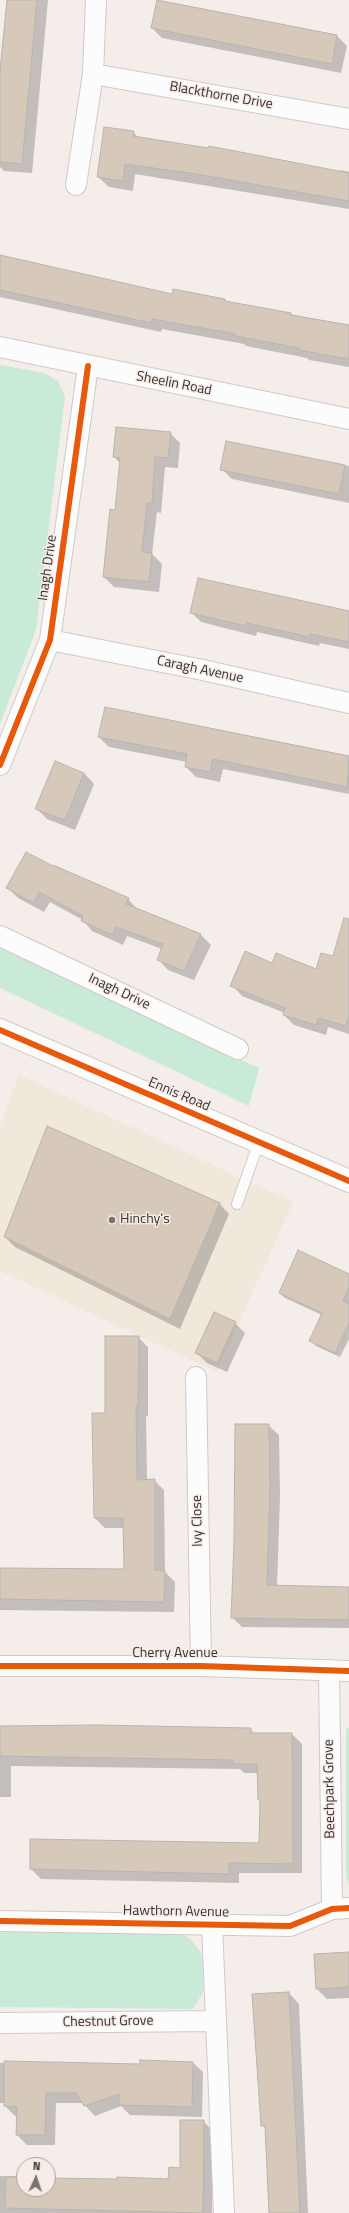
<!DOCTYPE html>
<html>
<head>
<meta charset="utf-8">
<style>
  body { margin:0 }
  #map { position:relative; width:349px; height:2213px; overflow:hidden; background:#f4edea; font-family:"Titillium Web",sans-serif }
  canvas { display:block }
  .north { position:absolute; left:16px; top:2157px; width:40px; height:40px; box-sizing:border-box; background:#f7ece7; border:1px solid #aaa29e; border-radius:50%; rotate:3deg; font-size:11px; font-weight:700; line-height:16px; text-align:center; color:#363230 }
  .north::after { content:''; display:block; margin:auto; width:14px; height:18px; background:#787371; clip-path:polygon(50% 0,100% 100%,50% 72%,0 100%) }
</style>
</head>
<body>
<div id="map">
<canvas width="349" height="2213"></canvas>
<div class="north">N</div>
</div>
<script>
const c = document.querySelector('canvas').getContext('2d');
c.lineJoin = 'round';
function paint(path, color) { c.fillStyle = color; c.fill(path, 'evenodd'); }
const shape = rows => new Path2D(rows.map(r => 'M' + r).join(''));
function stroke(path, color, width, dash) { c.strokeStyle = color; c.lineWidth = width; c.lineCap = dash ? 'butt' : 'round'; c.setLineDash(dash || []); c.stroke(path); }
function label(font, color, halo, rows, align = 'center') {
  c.font = font + ' "Titillium Web",sans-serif'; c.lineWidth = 3; c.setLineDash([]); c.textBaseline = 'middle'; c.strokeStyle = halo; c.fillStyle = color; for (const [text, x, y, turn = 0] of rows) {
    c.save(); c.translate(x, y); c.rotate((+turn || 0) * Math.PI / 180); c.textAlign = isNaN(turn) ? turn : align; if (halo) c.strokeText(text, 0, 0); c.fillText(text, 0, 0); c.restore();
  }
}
paint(shape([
  [19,1075,293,1202,217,1372,0,1271,0,1126]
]), '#f0e8db');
paint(shape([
  [0,365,44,373,58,381,65,397,36,630,0,724],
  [0,948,259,1068,249,1106,0,988],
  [349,1727,349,1885,346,1876,346,1730],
  [0,1930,177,1930,190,1939,201,1952,204,1974,203,1992,193,2009,0,2007]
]), '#c9ead6');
paint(shape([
  [8,0,48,0,32,173,4,171,0,167,0,90],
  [152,28,337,36,347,46,341,73,162,38],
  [133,132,139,138,340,172,341,170,349,172,349,209,135,174,133,191,109,187,98,177],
  [0,256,173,296,225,300,228,302,349,326,349,367,309,360,307,358,246,346,244,344,162,329,161,332,0,297],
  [170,433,180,443,178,468,165,467,161,513,157,512,152,554,162,564,159,592,114,587,104,577,116,511,120,463,114,457],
  [227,442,349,466,349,503,232,479,222,469],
  [191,612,349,612,349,649,320,643,319,646,257,632,256,636,201,622],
  [105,708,349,757,349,794,223,769,220,782,196,777,186,767,187,762,109,747,99,737],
  [84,773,94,784,75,830,47,819,37,809],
  [53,868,128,899,138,910,201,935,211,945,194,980,168,970,158,959,162,949,127,936,123,945,92,931,83,920,50,902,44,912,18,898,8,888],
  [349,955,349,1034,328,1027,326,1035,294,1025,284,1015,285,1013,242,996,232,985,273,964,317,971,333,957],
  [219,1203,229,1214,180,1329,15,1247,5,1237],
  [349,1275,349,1339,340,1357,316,1346,311,1340,322,1315,285,1298,280,1293],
  [235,1323,245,1333,227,1372,207,1363,197,1353],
  [138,1337,148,1347,148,1416,146,1416,147,1480,154,1480,164,1490,165,1572,175,1582,174,1612,0,1610,0,1570,125,1570,124,1528,105,1528,95,1518],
  [268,1425,279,1435,280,1497,277,1586,349,1587,349,1628,242,1627,232,1617],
  [0,1727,250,1729,255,1734,292,1734,302,1744,302,1873,239,1873,239,1883,41,1879,31,1869,260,1844,261,1802,259,1799,258,1773,244,1773,240,1769,11,1766,11,1797,0,1797],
  [349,1953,349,1998,327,1999,317,1989,315,1955],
  [289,1993,299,2004,308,2213,269,2213,267,2130,262,2125],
  [0,2063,141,2065,193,2063,203,2072,202,2117,130,2115,121,2106,95,2116,83,2103,56,2103,55,2145,27,2145,17,2135,17,2116,15,2116,5,2106,5,2103,0,2103],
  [204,2122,213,2131,212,2213,0,2213,0,2176,24,2176,24,2189,48,2189,48,2179,169,2180,181,2169]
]), '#0003');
const building = shape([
  [7,0,37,0,22,164,0,162,0,70,7,0],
  [157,0,337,35,332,64,151,28,157,0],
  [104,127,134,131,133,136,208,148,209,146,349,173,349,201,190,173,125,164,123,181,97,177,104,127],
  [0,255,172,294,173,289,225,299,225,301,291,313,291,315,349,325,349,359,298,350,299,348,235,336,236,334,152,319,151,323,0,290,0,255],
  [116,427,171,432,168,458,155,457,152,503,147,503,142,552,152,553,149,582,103,577,110,509,115,510,120,458,113,457,116,427],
  [226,441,345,465,339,494,220,470,226,441],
  [198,578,349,611,349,642,310,634,309,637,247,623,246,626,190,613,198,578],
  [105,707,349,756,347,787,213,759,210,772,185,767,187,754,98,737,105,707],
  [55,761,84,773,65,820,35,809,55,761],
  [26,852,53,866,53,865,129,898,126,904,201,934,184,971,157,960,163,944,116,927,113,935,81,921,83,916,39,892,34,903,6,888,26,852],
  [344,918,349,919,349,1015,346,1026,318,1018,316,1025,283,1015,285,1008,230,986,245,951,272,963,276,953,316,969,321,953,333,956,344,918],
  [47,1126,220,1203,170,1319,4,1237,47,1126],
  [298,1250,349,1274,349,1287,343,1301,349,1304,349,1323,335,1353,309,1341,322,1313,279,1293,298,1250],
  [214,1312,236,1322,217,1363,195,1353,214,1312],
  [105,1336,139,1336,138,1406,136,1406,137,1480,155,1479,155,1570,165,1571,164,1602,0,1599,0,1568,124,1569,123,1518,94,1518,92,1413,105,1413,105,1336],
  [235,1424,269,1424,270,1486,267,1585,349,1587,349,1620,231,1618,234,1544,235,1424],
  [96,1725,251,1728,251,1733,292,1733,293,1864,229,1863,229,1874,30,1869,30,1839,259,1843,260,1800,258,1800,257,1764,233,1764,233,1760,0,1756,0,1726,96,1725],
  [349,1952,349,1987,316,1989,314,1954,349,1952],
  [289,1992,300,2213,269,2213,265,2126,261,2126,252,1994,289,1992],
  [140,2060,193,2062,192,2107,119,2105,119,2094,84,2106,76,2093,46,2093,45,2135,16,2135,17,2107,4,2106,4,2061,140,2064,140,2060],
  [180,2120,204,2120,203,2213,5,2208,6,2177,24,2177,24,2189,48,2189,48,2178,117,2179,117,2177,168,2179,169,2167,180,2168,180,2120]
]);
paint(building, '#d6c9ba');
stroke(building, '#b9b4b1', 1);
const lane = shape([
  [237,1204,259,1142]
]);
const street = shape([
  [93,74,349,119],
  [76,185,93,74,96,0],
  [0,347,349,419],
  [50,640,203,670,349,703],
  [0,765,50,640,88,366],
  [0,936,238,1049],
  [196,1377,201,1666],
  [0,1666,201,1666,349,1671],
  [329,1670,332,1909],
  [0,1921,290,1926,332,1909,349,1908],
  [212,1924,224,2213],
  [0,2023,216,2021]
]);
const secondary = shape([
  [0,1030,349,1181]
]);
stroke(lane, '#cfcac8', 12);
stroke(street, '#cfcac8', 22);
stroke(secondary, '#cfcac8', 24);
stroke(lane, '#fdfcfc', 10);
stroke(street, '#fdfcfc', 20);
stroke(secondary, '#fdfcfc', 22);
stroke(shape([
  [0,765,50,640,88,366],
  [0,1030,349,1181],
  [0,1666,201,1666,349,1671],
  [0,1921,290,1926,332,1909,349,1908]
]), '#e8590c', 6);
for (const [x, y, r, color] of [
  [112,1220,4,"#787371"]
]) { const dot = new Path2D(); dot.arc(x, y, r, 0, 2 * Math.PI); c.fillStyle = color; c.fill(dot); stroke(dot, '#f7ece7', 1.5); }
label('14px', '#363230', '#f7ece7', [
  ["Blackthorne Drive",221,96,10],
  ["Sheelin Road",174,384,11],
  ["Inagh Drive",48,568,-82],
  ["Caragh Avenue",200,670,12],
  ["Inagh Drive",119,992,25],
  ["Ennis Road",179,1095,23],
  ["Ivy Close",198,1521,-91],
  ["Cherry Avenue",175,1654],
  ["Beechpark Grove",330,1789,-91],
  ["Hawthorn Avenue",176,1912,1],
  ["Chestnut Grove",108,2022,-1]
]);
label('14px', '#363230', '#f7ece7', [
  ["Hinchy's",120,1220]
], 'left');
</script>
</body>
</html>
